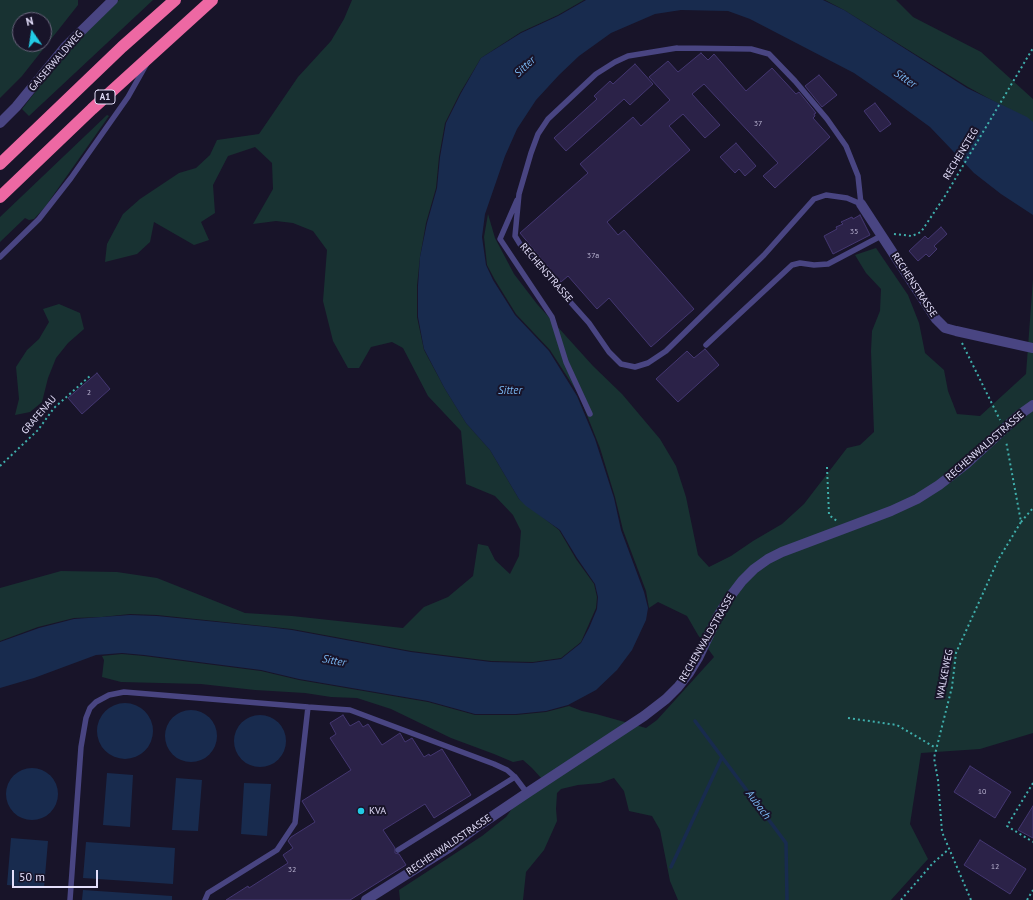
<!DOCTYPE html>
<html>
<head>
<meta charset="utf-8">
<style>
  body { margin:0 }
  #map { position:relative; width:1033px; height:900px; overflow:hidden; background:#181429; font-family:"PT Sans",sans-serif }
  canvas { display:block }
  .north { position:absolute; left:12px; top:12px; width:40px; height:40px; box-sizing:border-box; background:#181429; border:1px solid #6a657d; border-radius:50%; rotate:347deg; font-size:11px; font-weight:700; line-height:16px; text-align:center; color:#e4dffb }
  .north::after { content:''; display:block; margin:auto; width:14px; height:18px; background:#22cbe5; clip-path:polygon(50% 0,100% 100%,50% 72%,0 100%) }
  .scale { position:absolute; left:12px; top:870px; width:86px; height:18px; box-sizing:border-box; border:2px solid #e4dffb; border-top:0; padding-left:5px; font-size:12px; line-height:14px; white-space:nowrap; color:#e4dffb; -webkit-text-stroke:3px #181429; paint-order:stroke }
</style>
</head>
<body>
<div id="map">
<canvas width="1033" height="900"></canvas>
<div class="north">N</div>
<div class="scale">50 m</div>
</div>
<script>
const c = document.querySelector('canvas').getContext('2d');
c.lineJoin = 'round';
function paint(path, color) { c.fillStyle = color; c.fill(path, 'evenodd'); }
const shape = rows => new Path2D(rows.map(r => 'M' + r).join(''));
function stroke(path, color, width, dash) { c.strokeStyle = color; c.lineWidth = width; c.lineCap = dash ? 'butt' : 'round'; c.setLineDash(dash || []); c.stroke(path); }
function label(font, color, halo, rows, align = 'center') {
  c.font = font + ' "PT Sans",sans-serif'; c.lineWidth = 4; c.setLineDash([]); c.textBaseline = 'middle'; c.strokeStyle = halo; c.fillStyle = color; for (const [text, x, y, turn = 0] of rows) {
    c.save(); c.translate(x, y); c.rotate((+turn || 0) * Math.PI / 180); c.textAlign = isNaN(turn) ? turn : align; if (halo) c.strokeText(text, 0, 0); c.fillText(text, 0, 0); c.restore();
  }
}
paint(shape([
  [0,0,78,0,78,5,22,76,0,98],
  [20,20,44,20,44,44,20,44],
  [119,0,153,0,29,116,22,109,68,50],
  [352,0,584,0,558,15,521,32,481,58,460,93,445,123,439,157,436,188,426,223,420,257,417,286,417,317,424,350,445,389,466,423,490,450,519,499,559,530,576,559,594,584,597,597,596,608,581,642,561,658,533,662,491,661,411,651,292,629,157,615,130,614,102,617,74,618,38,627,0,641,0,588,61,571,117,572,157,578,245,613,292,616,403,628,424,607,448,597,473,576,478,544,488,546,495,560,510,574,519,556,521,531,513,515,495,496,466,484,461,431,428,396,403,348,392,342,371,347,359,368,348,368,333,341,323,301,327,250,313,231,293,223,276,221,253,224,273,189,272,163,255,147,228,156,213,185,215,213,201,222,209,240,194,245,154,222,150,242,137,254,105,262,107,244,123,214,140,199,179,173,196,168,210,155,217,140,259,134,298,77,331,41,344,19],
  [825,0,896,0,913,17,981,52,1033,99,1033,126,1013,112,968,87,844,10],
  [107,115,109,116,45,207,34,219,29,220,25,218,0,242,0,217],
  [488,214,495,238,514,274,537,304,593,366,622,394,660,439,676,466,686,497,698,555,709,567,731,556,753,541,782,524,804,504,847,448,860,445,874,432,871,351,872,331,880,311,881,289,866,273,855,255,876,248,908,295,919,323,925,353,944,370,948,391,957,414,980,416,1026,374,1033,279,1033,733,980,749,921,753,910,824,928,859,891,900,678,900,670,881,660,830,652,816,629,811,624,791,614,778,600,783,578,785,561,789,557,793,556,809,557,821,544,850,526,872,523,900,400,900,399,890,482,836,506,817,514,806,542,779,532,768,523,760,513,762,494,754,451,738,391,709,357,698,331,697,305,693,255,690,201,684,121,682,102,677,104,660,102,656,122,654,144,656,261,671,299,680,428,702,475,715,516,715,546,712,569,706,582,711,596,714,646,728,657,720,714,657,698,635,687,616,658,602,649,608,646,591,623,530,615,497,600,448,579,395,550,350,516,314,495,280,487,265,484,237],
  [59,304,80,313,84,329,68,343,56,358,48,378,42,402,30,412,15,415,19,399,16,367,27,350,39,339,49,322,43,309]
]), '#183232');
paint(shape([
  [586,0,823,0,844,10,967,88,1027,117,1033,122,1033,215,1001,194,974,173,930,127,889,97,854,73,750,19,728,11,681,10,655,14,611,33,579,56,559,75,536,100,517,129,505,156,485,214,482,237,486,265,493,280,515,315,549,351,577,396,595,439,614,498,621,530,644,592,648,608,646,620,632,650,617,670,596,690,568,705,546,711,516,714,475,714,428,701,299,679,261,670,144,655,122,653,96,655,34,678,0,688,0,642,39,628,74,619,130,615,157,616,267,627,292,630,411,652,491,662,532,663,561,659,581,643,589,628,597,609,598,597,595,584,577,558,560,530,526,506,519,499,490,450,466,423,445,389,424,349,418,317,418,286,420,257,427,223,437,188,440,157,446,123,461,93,481,58,521,33,558,16],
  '97 731a28 28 0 1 1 56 0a28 28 0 1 1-56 0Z',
  '165 736a26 26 0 1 1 52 0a26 26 0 1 1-52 0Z',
  '234 741a26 26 0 1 1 52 0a26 26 0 1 1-52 0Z',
  '6 794a26 26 0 1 1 52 0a26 26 0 1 1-52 0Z',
  [107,773,133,775,130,827,103,825],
  [176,778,202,780,198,831,172,830],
  [244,783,271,784,267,836,241,834],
  [11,838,48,841,44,888,7,885],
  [86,842,175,848,173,884,83,878],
  [83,890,172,896,172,900,82,900]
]), '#182b4e');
stroke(shape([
  [695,721,786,843,787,900],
  [671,867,722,757]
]), '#182b4e', 3.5);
const building = shape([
  [701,53,708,60,714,54,746,91,772,68,796,94,799,92,816,113,814,114,815,116,813,118,830,137,775,188,763,176,778,163,704,84,692,94,720,125,705,138,683,114,669,126,690,150,607,222,618,235,624,230,694,309,651,347,609,298,597,309,568,276,561,282,520,233,588,173,580,164,633,117,641,126,670,100,649,77,668,61,678,72,701,53],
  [635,64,653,84,630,105,624,99,566,151,554,138,597,99,594,96,610,81,613,84,635,64],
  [819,75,837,95,822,107,805,86,819,75],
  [875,103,891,124,880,132,864,111,875,103],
  [736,143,756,166,745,176,739,169,735,173,720,157,736,143],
  [860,215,870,235,833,254,824,236,837,229,836,227,843,224,841,222,852,217,853,219,860,215],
  [941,227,947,234,934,246,937,249,929,257,926,254,918,261,909,251,925,236,928,239,941,227],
  [705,349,719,365,678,402,656,379,687,351,694,358,705,349],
  [97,373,110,389,82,414,68,398,97,373],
  [343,715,350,726,359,721,363,727,368,724,382,745,400,733,405,742,412,738,424,757,429,754,430,756,442,749,471,795,434,818,425,804,383,830,395,848,395,853,399,854,406,865,350,900,226,900,248,886,249,888,288,863,283,855,293,848,288,841,291,837,315,822,302,801,351,770,330,738,336,734,330,723,343,715],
  [970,766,1011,792,995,818,954,792,970,766],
  [1033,806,1033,838,1018,830,1033,806],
  [980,840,1026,869,1010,894,964,865,980,840]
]);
paint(building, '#2b2248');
stroke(building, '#443771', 1);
stroke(shape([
  [894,234,912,236,921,232,945,196,1033,48],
  [962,343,1000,420],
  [0,466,38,430,54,408,90,376],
  [827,467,829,515,837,521],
  [1021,522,1033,508],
  [848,718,897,725,936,748],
  [1033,783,1007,826,1033,842],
  [901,900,933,863,949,849],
  [971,900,942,832,938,780,934,758,952,687,956,653,998,560,1021,522,1006,441],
  [1027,900,1033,890]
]), '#3fafac', 2, [2, 3]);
stroke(shape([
  [677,48,751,49,769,54,795,81,827,119,846,146,858,176,861,204,847,198,826,195,814,199,764,255,666,351,648,363,635,367,621,364,609,352,589,323,523,249,515,236,519,194,531,153,538,134,548,119,596,74,615,62,628,56,677,48],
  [517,200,500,239,552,317,566,362,590,414],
  [0,257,39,219,71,178,128,97,146,65],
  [706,345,792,265,800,263,814,265,828,264,881,236],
  [308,707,350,710,494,764,507,770,515,777,527,793],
  [398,850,515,777],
  [70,900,81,747,86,718,90,708,96,702,109,695,124,692,308,707,295,823,277,850,208,893,205,900]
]), '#494582', 5.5);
stroke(shape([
  [0,123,16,107,66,46,113,0],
  [861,204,936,319,945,328,956,331,1033,348],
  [366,900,450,847,478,826,527,793,644,716,666,699,678,687,689,673,698,658,718,616,729,598,742,581,754,569,768,559,782,552,891,511,917,499,939,485,966,464,1019,415,1033,405]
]), '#494582', 10);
stroke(shape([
  [0,164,122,47,175,0],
  [0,197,92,109,212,0]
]), '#ed68a3', 12);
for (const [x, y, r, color] of [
  [361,811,4,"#22cbe5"]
]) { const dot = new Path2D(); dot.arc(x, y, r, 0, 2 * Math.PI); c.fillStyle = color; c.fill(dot); stroke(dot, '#181429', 1.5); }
label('8px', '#b6b0ce', null, [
  ["37",758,124],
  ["35",854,232],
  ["37a",593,256],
  ["2",89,393],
  ["10",982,792],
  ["12",995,867],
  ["32",292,870]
]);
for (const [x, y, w] of [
  [105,97,20]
]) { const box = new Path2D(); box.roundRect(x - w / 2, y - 7, w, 14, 3); c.fillStyle = '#181429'; c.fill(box); stroke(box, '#e4dffb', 1); }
label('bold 9px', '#e4dffb', null, [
  ["A1",105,97]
]);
label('10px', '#e4dffb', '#181429', [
  ["GAISERWALDWEG",56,61,-49],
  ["RECHENSTEG",961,154,-59],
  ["RECHENSTRASSE",546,273,49],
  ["RECHENSTRASSE",914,285,57],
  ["GRAFENAU",39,415,-49],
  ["RECHENWALDSTRASSE",985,446,-41],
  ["RECHENWALDSTRASSE",707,638,-60],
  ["WALKEWEG",945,674,-79],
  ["RECHENWALDSTRASSE",449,845,-34]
]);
label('10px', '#e4dffb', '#181429', [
  ["KVA",369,811]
], 'left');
label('italic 11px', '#79b5ef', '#181429', [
  ["Sitter",525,67,-44],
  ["Sitter",905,79,34],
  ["Sitter",510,391],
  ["Sitter",334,661,10],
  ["Aubach",758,805,53]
]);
</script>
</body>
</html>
